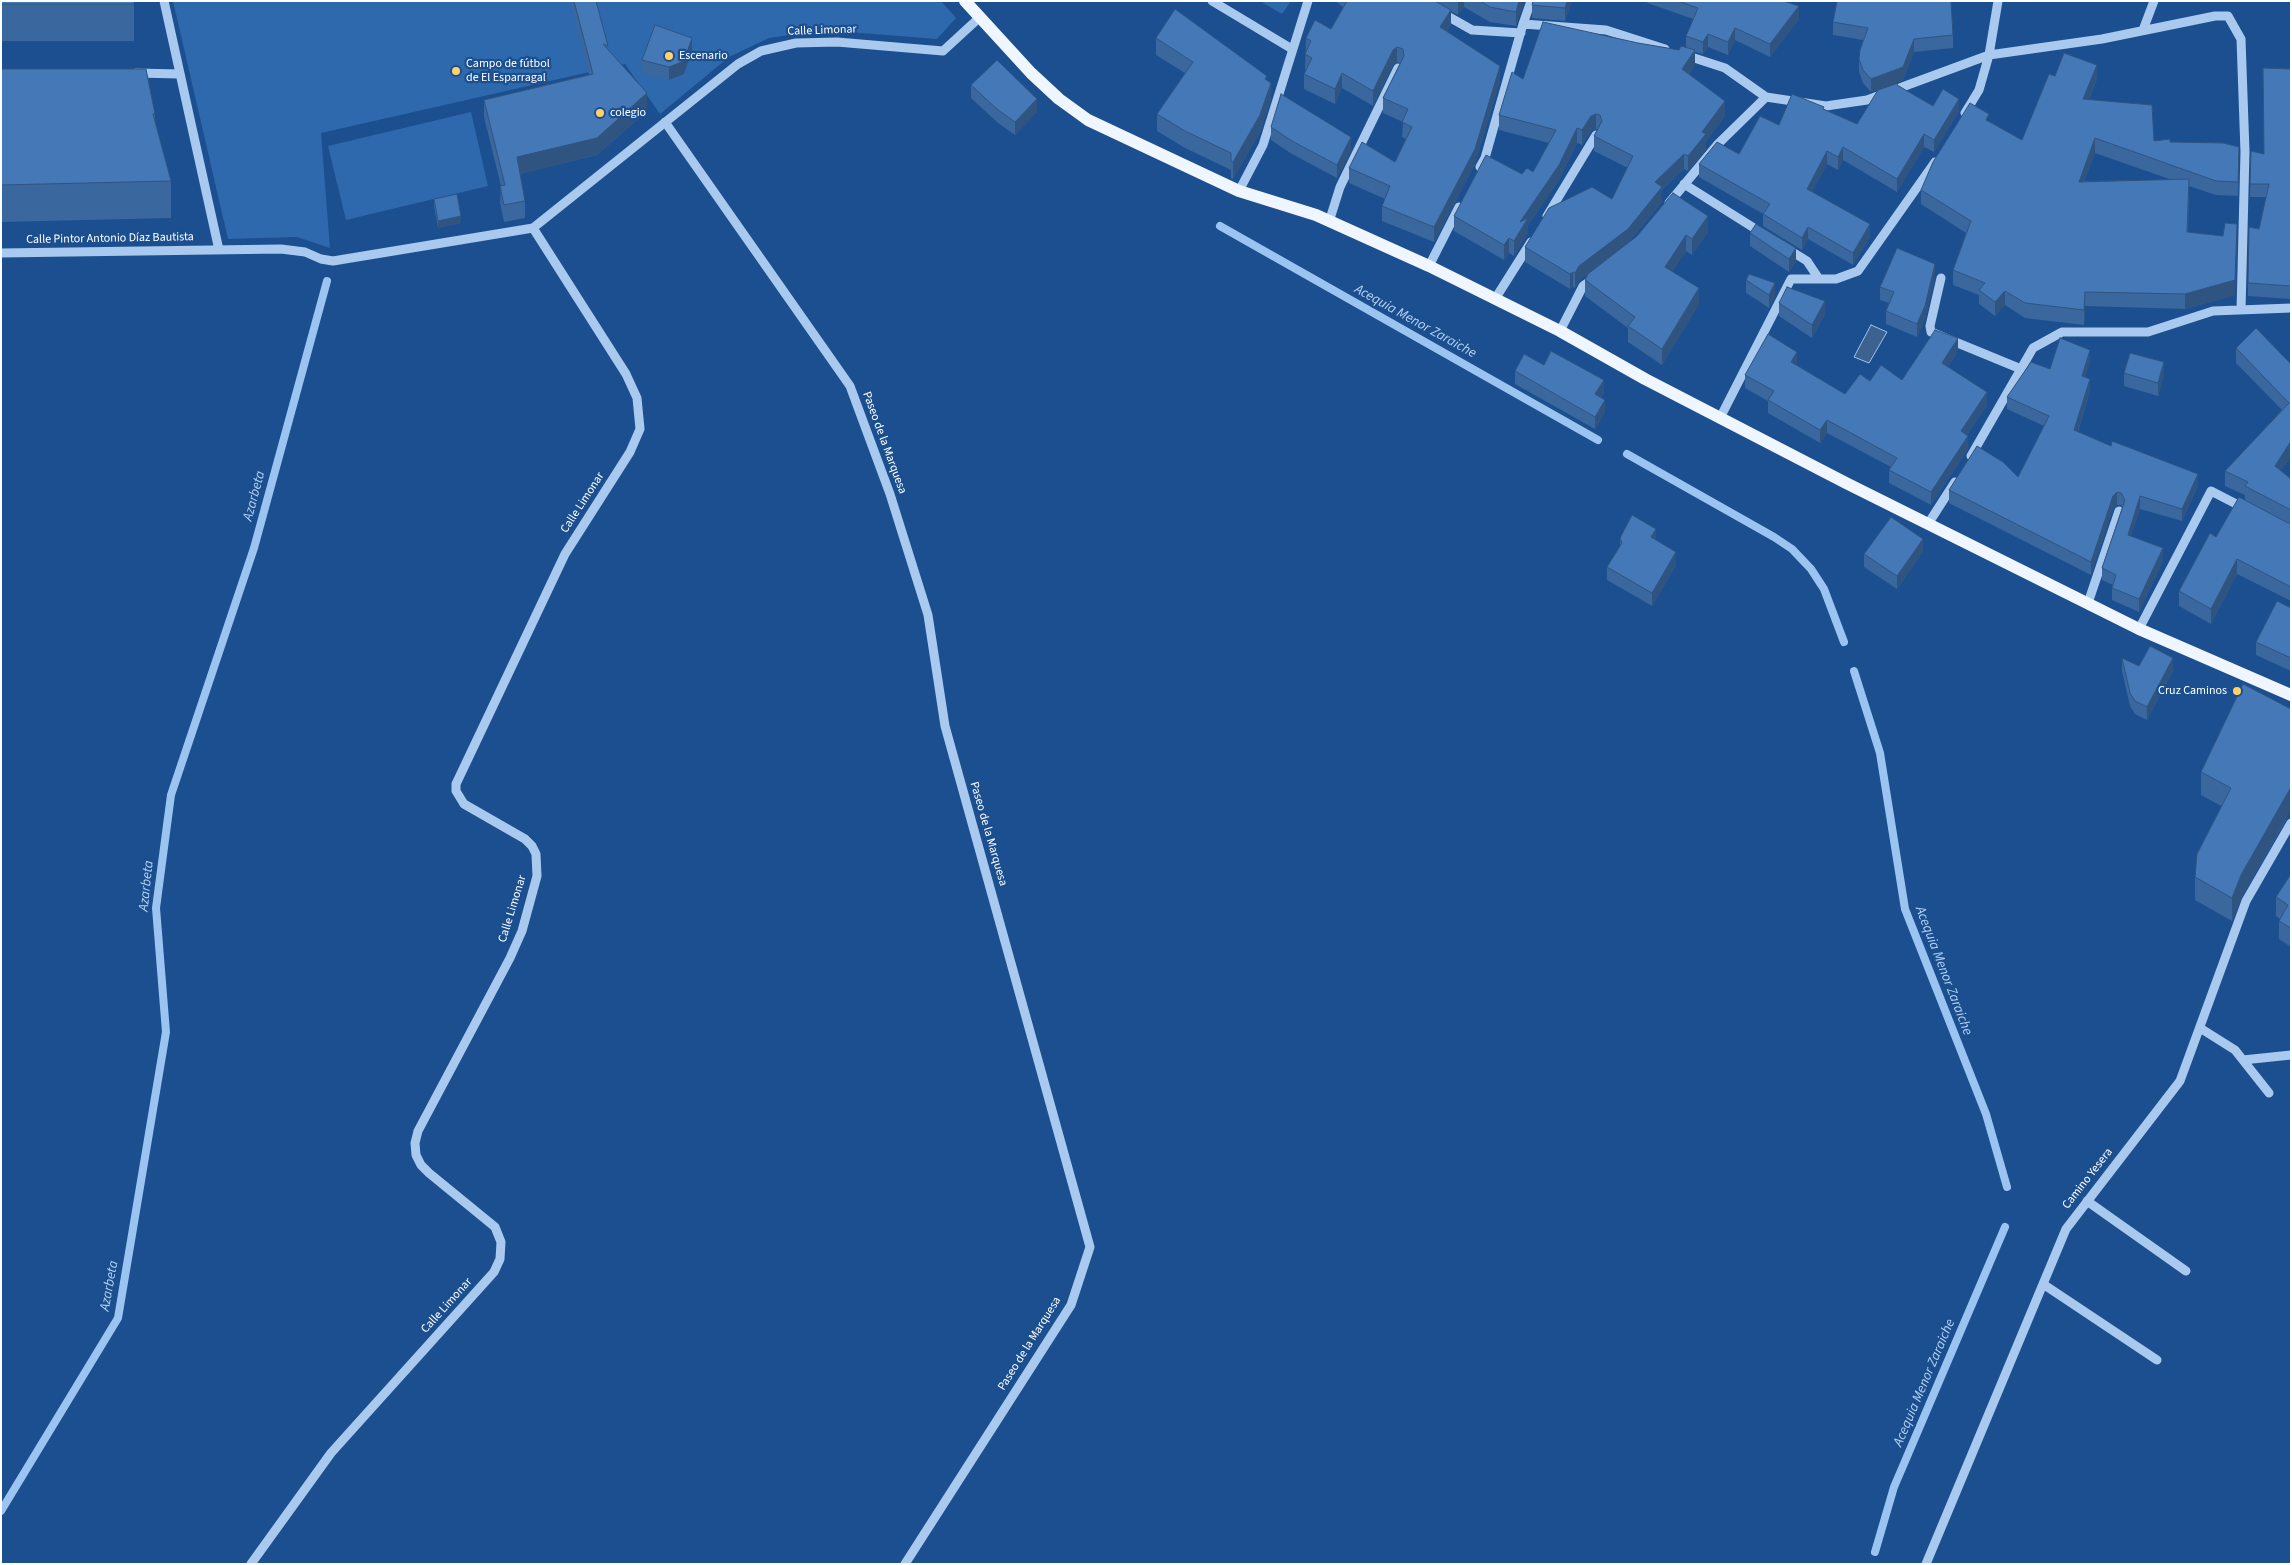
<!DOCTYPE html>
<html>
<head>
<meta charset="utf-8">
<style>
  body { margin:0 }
  #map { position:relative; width:2292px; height:1565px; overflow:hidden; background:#1b4f8f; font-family:"Source Sans 3",sans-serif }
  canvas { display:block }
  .frame { position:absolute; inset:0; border:2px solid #fff; pointer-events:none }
</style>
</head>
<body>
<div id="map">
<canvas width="2292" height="1565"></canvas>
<div class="frame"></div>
</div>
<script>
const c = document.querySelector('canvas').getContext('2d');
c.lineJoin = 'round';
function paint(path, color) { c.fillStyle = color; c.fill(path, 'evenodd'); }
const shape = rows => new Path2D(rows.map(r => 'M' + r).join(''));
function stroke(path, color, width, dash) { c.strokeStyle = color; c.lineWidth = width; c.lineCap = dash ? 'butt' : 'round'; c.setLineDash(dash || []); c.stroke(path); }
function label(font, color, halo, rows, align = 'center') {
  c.font = font + ' "Source Sans 3",sans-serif'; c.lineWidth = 4.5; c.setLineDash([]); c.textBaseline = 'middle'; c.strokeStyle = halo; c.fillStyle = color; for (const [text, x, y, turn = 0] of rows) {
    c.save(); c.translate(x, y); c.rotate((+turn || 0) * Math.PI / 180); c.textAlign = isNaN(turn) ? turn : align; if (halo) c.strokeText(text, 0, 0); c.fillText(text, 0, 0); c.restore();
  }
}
paint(shape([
  [173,1,941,1,956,18,937,39,823,30,769,38,729,57,660,114,625,64,321,133,330,248,297,237,228,239],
  [1260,1,1291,1,1282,14],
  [471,112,488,186,346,220,328,146]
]), '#2e69ad');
const water = shape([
  [1871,325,1887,332,1869,363,1854,357,1871,325]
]);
paint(water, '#3c6290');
stroke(water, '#9cc4f0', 1);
stroke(shape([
  [1220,226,1598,440],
  [1627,454,1774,537,1792,549,1811,569,1824,589,1844,642],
  [1854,671,1880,753,1905,909,1986,1114,2007,1187],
  [1,1511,118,1318,166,1032,156,908,171,795,254,548,327,281],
  [1875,1552,1894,1487,2005,1227]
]), '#9cc4f0', 8);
stroke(shape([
  [164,1,219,250],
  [1212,1,1292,49],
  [1421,1,1472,30,1521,33],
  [1523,24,1531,1],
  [2143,30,2154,1],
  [1685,55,1725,68,1766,97],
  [136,73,180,74],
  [1965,113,1979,90,1989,55,2102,39,2215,16,2228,16,2241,39,2245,152,2241,310],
  [665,122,850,386,890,494,928,615,945,726,1090,1247,1071,1305,905,1564],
  [1480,167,1485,158,1523,24,1606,30,1665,49],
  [1684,184,1762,233],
  [1239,191,1263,145,1308,1],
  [1669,203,1718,144,1766,97,1826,106,1867,100,1989,55,1998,1],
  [1547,216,1596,135],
  [1329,222,1340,187,1398,68],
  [1786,248,1807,261,1819,279],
  [1,253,281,249,305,252,321,259,333,261,533,228,738,64,761,51,796,43,837,42,943,51,980,17],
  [1429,266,1459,207],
  [1941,278,1930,326,1931,332,2021,369],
  [1495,299,1531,242],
  [1560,331,1583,286,1595,277],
  [1720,418,1791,279,1836,279,1858,271,1935,162],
  [1971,456,2033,348,2062,332,2148,332,2213,311,2291,308],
  [1928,524,1955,482],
  [2088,603,2119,511],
  [2139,629,2211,491,2246,509],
  [2200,1028,2235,1050,2269,1093],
  [2243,1060,2291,1055],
  [2087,1201,2186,1271],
  [2043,1284,2157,1360],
  [251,1564,331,1453,494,1272,500,1259,501,1242,495,1227,429,1173,421,1165,416,1155,415,1143,418,1131,510,958,522,931,537,876,536,854,532,846,525,839,464,804,456,791,456,784,565,554,630,452,640,429,637,398,626,374,533,228],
  [1926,1564,2066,1229,2180,1081,2246,901,2291,823]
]), '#a9c9ee', 9);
stroke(shape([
  [965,1,1031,73,1059,99,1088,120,1239,191,1316,215,1429,266,1560,331,1645,379,1846,483,2139,629,2291,695]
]), '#f0f6ff', 12);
paint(shape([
  [1,1,134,4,134,41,1,41],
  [570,1,596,1,608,46,608,49,647,111,597,155,520,174,525,201,525,218,504,222,500,203,501,186,484,117,484,100,589,75],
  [1335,1,1524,1,1516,26,1490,22,1464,7,1458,15,1451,11,1451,25,1447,31,1500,81,1475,164,1434,242,1382,221,1382,206,1385,199,1349,183,1349,168,1395,162,1406,139,1402,137,1403,122,1383,113,1383,98,1400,63,1397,62,1393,65,1373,106,1342,88,1335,104,1304,89,1304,74,1306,70,1305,69,1306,38,1331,29,1343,7],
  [1533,1,1572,1,1565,21,1532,18,1532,5],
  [1642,1,1783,1,1799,19,1770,57,1735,40,1728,55,1708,47,1703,54,1695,52,1695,65,1689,74,1725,116,1706,141,1706,149,1688,171,1684,169,1662,190,1662,202,1628,243,1708,232,1692,255,1686,251,1672,272,1699,304,1662,365,1628,342,1628,328,1585,296,1585,280,1588,274,1579,281,1575,288,1573,287,1570,289,1525,262,1525,247,1612,199,1628,168,1594,151,1594,136,1597,129,1596,129,1591,131,1582,145,1577,143,1559,180,1528,225,1528,233,1514,256,1509,253,1504,260,1454,231,1454,216,1522,174,1533,172,1549,143,1499,130,1499,115,1523,79,1638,43,1679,50,1686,47,1686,36,1693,19],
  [1833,22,1953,35,1953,48,1914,52,1903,80,1871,92,1863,83,1859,72,1859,59,1863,40,1833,35],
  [1156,38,1267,80,1271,100,1260,132,1233,179,1231,178,1231,170,1185,148,1157,131,1157,114,1185,73,1156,55],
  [692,51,684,74,669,80,642,73,642,60],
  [1,69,155,114,155,122,171,181,171,218,1,222],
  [2291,69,2291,299,2248,296,2248,283,2266,197,2250,197,2251,151,2264,154],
  [2055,76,2097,79,2089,100,2154,141,2170,142,2239,161,2238,196,2216,195,2189,186,2188,232,2237,239,2235,295,2185,309,2085,306,2084,325,2025,318,2005,305,1995,316,1979,304,1979,295,1953,285,1953,270,1966,233,1921,204,1921,190,1989,121,2022,140],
  [2095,153,2172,180,2084,181],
  [971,85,1037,112,1015,135,998,123,971,98],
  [1898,86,1933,106,1959,111,1934,152,1924,147,1897,192,1843,160,1838,170,1827,164,1812,192,1870,237,1853,265,1808,239,1802,250,1763,226,1763,214,1699,177,1699,164,1739,154,1779,125,1824,109,1857,124],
  [1271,127,1351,150,1337,178,1292,154,1271,140],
  [434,199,461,223,438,228,434,206],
  [1750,233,1796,261,1789,272,1750,246],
  [1935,277,1925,319,1917,337,1886,324,1886,311,1889,303,1880,300,1880,287],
  [1746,280,1775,296,1769,308,1746,293],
  [1779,303,1825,314,1812,338,1779,316],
  [2236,348,2291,364,2291,456,2281,471,2291,479,2291,601,2237,574,2211,624,2179,606,2179,591,2216,537,2245,501,2245,495,2225,486,2225,471,2282,410,2236,363],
  [1958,351,1948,367,1987,405,1967,435,1968,449,1931,505,1889,483,1889,470,1891,467,1827,433,1820,443,1768,413,1768,401,1745,388,1745,375,1797,365,1845,394,1870,381,1902,380],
  [2090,362,2085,377,2090,391,2078,432,2198,486,2182,521,2140,509,2131,536,2163,561,2139,612,2112,600,2112,588,2113,585,2102,580,2102,568,2122,508,2121,505,2117,505,2113,509,2091,575,1949,503,1949,490,2018,477,2044,426,2007,409,2007,397,2050,369],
  [1544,365,1604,393,1601,397,1605,412,1595,429,1515,384,1515,371],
  [2124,373,2164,375,2158,396,2124,386],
  [1620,538,1656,540,1676,565,1652,606,1607,580,1607,567,1620,546],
  [1923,552,1897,589,1864,567,1864,554],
  [2291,608,2291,671,2256,655,2256,642],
  [2122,658,2139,666,2173,671,2147,720,2135,714,2130,706,2122,671],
  [2243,684,2286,820,2241,898,2232,921,2195,900,2195,877,2221,806,2201,795,2201,772],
  [2291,874,2291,947,2279,939,2279,921,2280,919,2276,916,2276,897]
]), '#3a679d');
paint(shape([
  [1458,1,1464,1,1464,7,1458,15],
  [1519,1,1524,1,1524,3,1516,26,1516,12],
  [1567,1,1572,1,1565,21,1565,8],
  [1799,6,1799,19,1770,57,1770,44],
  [1451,10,1451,25,1440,42,1440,27],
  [1735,28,1735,40,1728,55,1728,42],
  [1708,34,1708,47,1703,54,1703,42],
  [692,38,692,51,684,74,669,80,669,67],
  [1914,39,1914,52,1903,80,1871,92,1871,79],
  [1397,47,1397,62,1393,65,1373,106,1373,91,1393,50],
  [1695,50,1695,65,1682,84,1682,69],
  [2097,65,2097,79,2083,114,2083,99],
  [1500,66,1500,81,1475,164,1434,242,1434,227],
  [1342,73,1342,88,1335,104,1335,89],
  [1271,83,1271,100,1260,132,1233,179,1233,162],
  [647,93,647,111,597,155,517,175,517,157],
  [1037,99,1037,112,1015,135,1015,122],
  [1959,99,1959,111,1934,152,1934,140],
  [1725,101,1725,116,1706,141,1706,149,1688,171,1688,156,1702,132],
  [1596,114,1596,129,1591,131,1582,145,1582,130,1591,116],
  [1577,128,1577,143,1559,180,1528,225,1528,233,1514,256,1514,241,1520,222],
  [1924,134,1924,147,1897,192,1897,179],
  [1351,137,1351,150,1337,178,1337,165],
  [2095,138,2095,153,2079,196,2079,182],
  [1843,147,1843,160,1838,170,1838,157],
  [1827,151,1827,164,1807,202,1807,189],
  [1684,154,1684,169,1662,190,1662,202,1628,243,1579,281,1575,288,1575,273,1579,266,1655,182],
  [461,216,461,223,438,228,438,221],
  [1708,216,1708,232,1692,255,1692,239],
  [1870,224,1870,237,1853,265,1853,253],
  [1808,227,1808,239,1802,250,1802,238],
  [1686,235,1686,251,1665,283,1665,267],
  [1509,238,1509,253,1504,260,1504,245],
  [2237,239,2235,295,2185,309,2185,294],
  [1796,248,1796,261,1789,272,1789,259],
  [1935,264,1935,277,1925,319,1917,337,1917,324],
  [1573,272,1573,287,1570,289,1570,274],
  [1775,283,1775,296,1769,308,1769,295],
  [1699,288,1699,304,1662,365,1662,349],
  [2005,291,2005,305,1995,316,1995,302],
  [2085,292,2085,306,2084,325,2084,310],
  [1825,301,1825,314,1812,338,1812,325],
  [1958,338,1958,351,1942,376,1942,363],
  [2090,350,2090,362,2082,388,2082,376],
  [1797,352,1797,365,1791,375,1791,362],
  [2164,362,2164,375,2158,396,2158,383],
  [2090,379,2090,391,2074,443,2074,430],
  [1604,380,1604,393,1595,406,1595,394],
  [1987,392,1987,405,1961,444,1961,431],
  [1605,400,1605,412,1595,429,1595,417],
  [1827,420,1827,433,1820,443,1820,430],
  [1968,436,1968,449,1931,505,1931,492],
  [2291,441,2291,456,2275,481,2275,466],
  [2198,474,2198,486,2182,521,2182,509],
  [2117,492,2117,505,2113,509,2091,575,2091,562,2113,496],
  [2140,496,2140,509,2128,548,2128,535],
  [1656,529,1656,542,1651,537],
  [1923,539,1923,552,1897,589,1897,576],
  [2163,548,2163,561,2139,612,2139,599],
  [1676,552,1676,565,1652,606,1652,593],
  [2237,559,2237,574,2211,624,2211,609],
  [2173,658,2173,671,2147,720,2147,707],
  [2291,787,2291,810,2241,898,2232,921,2232,898,2241,875]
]), '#305480');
const building = shape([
  [1,1,134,1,134,4,1,4,1,1],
  [574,1,596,1,608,46,603,44,647,93,597,138,517,157,525,201,504,205,500,186,505,185,484,100,593,74,574,1],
  [1347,1,1435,1,1451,10,1440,27,1500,66,1475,149,1434,227,1382,206,1390,186,1349,168,1362,142,1395,162,1412,127,1402,122,1408,109,1383,98,1404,56,1403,49,1397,47,1393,50,1373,91,1342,73,1335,89,1304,74,1312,58,1305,54,1311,41,1306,38,1315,20,1331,29,1347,1],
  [1480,1,1519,1,1516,12,1490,7,1480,1],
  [1533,1,1567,1,1565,8,1532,5,1533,1],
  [1678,1,1783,1,1799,6,1770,44,1735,28,1728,42,1708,34,1703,42,1686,36,1698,8,1678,1],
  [1837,1,1951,1,1953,35,1914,39,1903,67,1871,79,1863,70,1859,59,1860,50,1868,28,1833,22,1837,1],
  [1175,9,1267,76,1265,79,1271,83,1260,115,1233,162,1231,161,1231,153,1185,131,1157,114,1193,62,1156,38,1175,9],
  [1543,22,1638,43,1679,50,1681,46,1695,50,1682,69,1725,101,1702,132,1706,134,1688,156,1684,154,1655,182,1662,187,1628,229,1579,266,1575,273,1573,272,1570,274,1525,247,1549,208,1592,187,1612,199,1633,156,1594,136,1602,121,1600,115,1596,114,1591,116,1582,130,1577,128,1559,165,1520,222,1528,218,1514,241,1509,238,1504,245,1454,216,1486,155,1522,174,1527,168,1533,172,1556,130,1499,115,1512,72,1523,79,1543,22],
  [655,25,692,38,684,61,669,67,642,60,655,25],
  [2064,53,2097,65,2083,99,2152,105,2154,141,2170,139,2170,142,2223,143,2239,147,2238,182,2216,181,2095,138,2079,182,2189,179,2187,232,2223,236,2225,223,2237,224,2235,280,2185,294,2085,292,2084,310,2025,303,2005,291,1995,302,1979,290,1985,283,1953,270,1971,221,1921,190,1933,162,1970,103,1989,114,1986,120,2022,140,2049,74,2055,76,2064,53],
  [997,60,1037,99,1015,122,998,110,971,85,997,60],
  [2263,68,2291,69,2291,286,2248,283,2249,227,2259,229,2269,184,2250,184,2251,151,2264,154,2263,68],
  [1,69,146,69,155,114,153,114,171,181,1,185,1,69],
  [1898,83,1897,85,1933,106,1943,89,1959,99,1934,140,1924,134,1897,179,1843,147,1838,157,1827,151,1807,189,1870,224,1853,253,1808,227,1802,238,1763,214,1770,204,1699,164,1717,142,1739,154,1760,116,1779,125,1792,94,1824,107,1823,109,1857,124,1878,90,1898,83],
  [1281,94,1351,137,1337,165,1292,141,1271,127,1281,94],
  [1673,193,1708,216,1692,239,1686,235,1665,267,1699,288,1662,349,1628,326,1635,317,1585,280,1588,274,1637,236,1673,193],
  [457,194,461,216,438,221,434,199,457,194],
  [1756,224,1796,248,1789,259,1750,233,1756,224],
  [1897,248,1935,264,1925,306,1917,324,1886,311,1894,292,1880,287,1897,248],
  [1749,274,1775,283,1769,295,1746,280,1749,274],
  [1787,287,1825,301,1812,325,1779,303,1787,287],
  [2256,328,2291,364,2291,441,2275,466,2291,479,2291,510,2245,486,2248,482,2225,471,2289,403,2236,348,2256,328],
  [1935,330,1958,338,1942,363,1987,392,1961,431,1968,436,1931,492,1889,470,1897,458,1827,420,1820,430,1768,400,1774,391,1745,375,1768,334,1797,352,1791,362,1845,394,1860,374,1870,381,1881,365,1902,380,1935,330],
  [2060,338,2090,350,2082,376,2090,379,2074,430,2111,446,2112,441,2198,474,2182,509,2140,496,2128,535,2163,548,2139,599,2112,588,2116,575,2102,568,2125,500,2121,493,2117,492,2113,496,2091,562,1949,490,1977,446,2003,462,2018,477,2049,416,2007,397,2031,362,2050,369,2060,338],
  [1551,351,1604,380,1595,394,1605,400,1595,417,1515,371,1524,354,1544,365,1551,351],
  [2130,353,2164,362,2158,383,2124,373,2130,353],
  [2239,497,2288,523,2291,523,2291,587,2237,559,2211,609,2179,591,2210,533,2216,537,2239,497],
  [1632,515,1656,529,1651,537,1676,552,1652,593,1607,567,1622,543,1620,538,1632,515],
  [1891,517,1923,539,1897,576,1864,554,1891,517],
  [2277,601,2291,608,2291,658,2256,642,2277,601],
  [2150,646,2173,658,2147,707,2135,701,2130,693,2122,658,2139,666,2150,646],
  [2243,684,2291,709,2291,787,2241,875,2232,898,2195,877,2197,854,2231,788,2201,772,2243,684],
  [2291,874,2291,928,2279,921,2288,905,2276,897,2291,874]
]);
paint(building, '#4478b7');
stroke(building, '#305480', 1);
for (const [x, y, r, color] of [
  [669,56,5,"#ffd166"],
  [456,71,5,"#ffd166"],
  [600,113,5,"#ffd166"],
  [2237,691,5,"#ffd166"]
]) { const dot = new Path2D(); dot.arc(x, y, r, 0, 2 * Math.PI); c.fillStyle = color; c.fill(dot); stroke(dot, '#1b4f8f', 2); }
label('12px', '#fff', '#1b4f8f', [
  ["Calle Limonar",822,31,-2],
  ["Calle Pintor Antonio Díaz Bautista",110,239,-1],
  ["Paseo de la Marquesa",884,443,70],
  ["Calle Limonar",583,503,-57],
  ["Paseo de la Marquesa",988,834,74],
  ["Calle Limonar",513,909,-73],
  ["Camino Yesera",2088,1179,-52],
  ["Calle Limonar",447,1306,-48],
  ["Paseo de la Marquesa",1030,1344,-58]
]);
label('12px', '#fff', '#1b4f8f', [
  ["Escenario",679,56],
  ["Campo de fútbol",466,64],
  ["de El Esparragal",466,78],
  ["colegio",610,113],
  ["Cruz Caminos",2227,691,"right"]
], 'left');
label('italic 14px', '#b5d3f5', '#1b4f8f', [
  ["Acequia Menor Zaraiche",1415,322,29],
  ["Azarbeta",255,496,-75],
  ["Azarbeta",147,886,-84],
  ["Acequia Menor Zaraiche",1943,971,69],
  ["Azarbeta",110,1286,-80],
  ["Acequia Menor Zaraiche",1925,1383,-67]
]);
</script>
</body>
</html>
